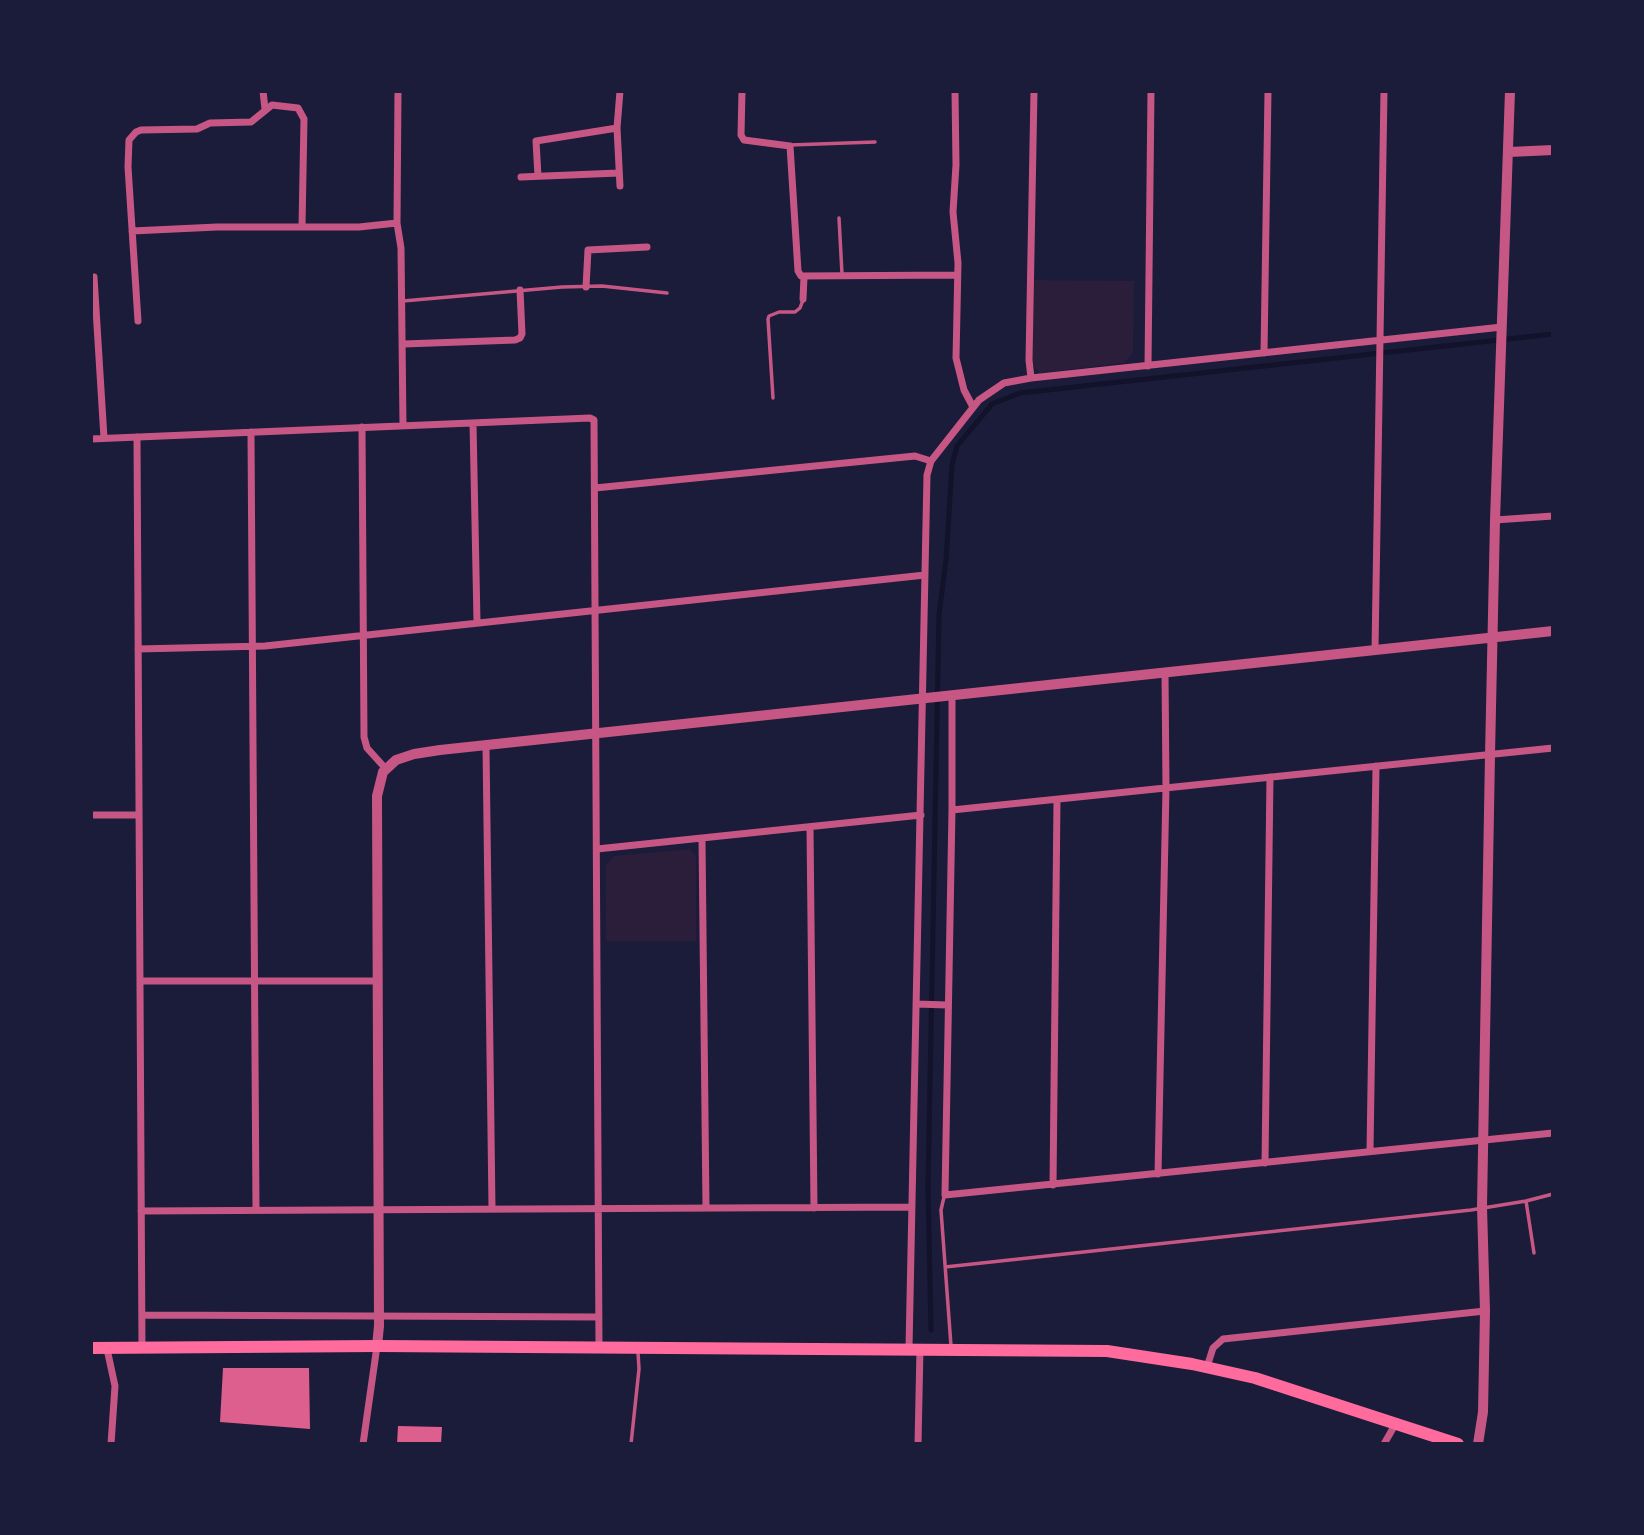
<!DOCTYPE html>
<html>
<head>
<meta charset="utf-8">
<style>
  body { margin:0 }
  #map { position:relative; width:1644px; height:1535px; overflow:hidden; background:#1b1b3a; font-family:Barlow,sans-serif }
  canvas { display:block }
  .frame { position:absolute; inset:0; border:93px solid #1b1b3a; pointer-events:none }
</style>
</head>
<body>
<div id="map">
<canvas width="1644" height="1535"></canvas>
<div class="frame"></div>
</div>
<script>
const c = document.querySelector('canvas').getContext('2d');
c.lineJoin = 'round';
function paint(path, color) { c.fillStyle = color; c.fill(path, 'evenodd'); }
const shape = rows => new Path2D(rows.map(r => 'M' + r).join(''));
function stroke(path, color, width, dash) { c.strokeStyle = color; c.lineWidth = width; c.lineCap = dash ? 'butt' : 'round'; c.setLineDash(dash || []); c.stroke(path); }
paint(shape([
  [1031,280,1134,281,1133,353,1124,363,1040,373,1029,360],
  [690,849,696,856,696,941,606,941,606,865,614,856]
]), '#2a1e3b');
stroke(shape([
  [931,1330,928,1187,939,615,946,560,952,465,957,446,992,404,1020,393,1553,334]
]), '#12122b', 5);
paint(shape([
  [223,1368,309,1368,310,1429,220,1422],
  [398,1426,442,1427,441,1444,397,1444]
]), '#dd5f8e');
stroke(shape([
  [790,145,875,142],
  [839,218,842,274],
  [403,301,562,287,602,286,667,293],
  [773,398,768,319,769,316,779,312,795,312,800,308,803,300],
  [944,1197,941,1210,951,1346],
  [1526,1201,1534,1253],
  [945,1267,1471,1210,1526,1201,1553,1194],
  [631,1444,639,1369,638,1352]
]), '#c65784', 3.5);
stroke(shape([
  [263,91,265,109],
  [398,91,397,223,401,248,403,426],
  [742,91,741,135,744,140,790,146,798,271,801,276,957,275],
  [955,91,956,165,953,212,958,263,956,358,964,390,973,407],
  [538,176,536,141,617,128],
  [521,177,619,173],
  [620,186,617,128,620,91],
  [132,231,217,227,359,227,397,223],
  [94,277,104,438],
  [586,287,588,250,647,247],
  [803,299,804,277],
  [138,321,128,167,129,140,136,132,141,130,197,129,210,123,251,122,272,105,298,108,304,119,302,226],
  [404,344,515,340,520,338,522,334,520,290],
  [1264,353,1268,91],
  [1148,366,1151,91],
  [1031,378,1029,360,1034,91],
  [473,423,477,622],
  [362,427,364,737,367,748,386,769],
  [251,432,256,1210],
  [137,437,142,1349],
  [91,439,590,418,594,420,599,1347],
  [595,488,915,456,931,461],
  [1495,520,1553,516],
  [138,649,265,646,925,575],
  [1375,650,1384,91],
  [952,696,952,810,945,1195,1553,1133],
  [486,747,492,1208],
  [952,810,1553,748],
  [91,815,139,815],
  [810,827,814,1208],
  [702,839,706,1208],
  [597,849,921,815],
  [141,981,378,981],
  [916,1004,948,1005],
  [1370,1151,1376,766],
  [1265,1163,1270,777],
  [1158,1174,1166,788,1165,673],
  [1053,1185,1057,800],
  [141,1211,912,1207],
  [142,1315,599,1317],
  [909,1348,927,475,931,461,979,400,1004,383,1031,378,1502,327],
  [107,1349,115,1386,111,1444],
  [1207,1367,1213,1348,1223,1339,1485,1311],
  [363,1444,377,1346],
  [918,1444,920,1349],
  [1384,1444,1396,1423]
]), '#c65784', 7);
stroke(shape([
  [1509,152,1553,150],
  [377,1346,379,1326,377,796,383,772,396,760,414,754,440,750,1553,631],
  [1478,1444,1483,1412,1485,1311,1482,1207,1490,755,1495,520,1510,91]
]), '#c65784', 10);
stroke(shape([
  [91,1348,377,1346,1107,1351,1192,1364,1255,1378,1458,1444]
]), '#ff6b9d', 12);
</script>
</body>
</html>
